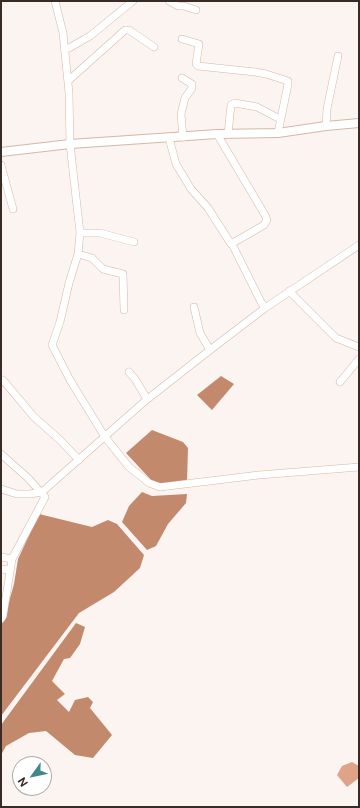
<!DOCTYPE html>
<html>
<head>
<meta charset="utf-8">
<style>
  body { margin:0 }
  #map { position:relative; width:360px; height:808px; overflow:hidden; background:#fbf4f1; font-family:"Public Sans",sans-serif }
  canvas { display:block }
  .frame { position:absolute; inset:0; border:2px solid #382c25; pointer-events:none }
  .north { position:absolute; left:12px; top:756px; width:40px; height:40px; box-sizing:border-box; background:#fff; border:1px solid #afaba8; border-radius:50%; rotate:237deg; font-size:11px; font-weight:700; line-height:16px; text-align:center; color:#382c25 }
  .north::after { content:''; display:block; margin:auto; width:14px; height:18px; background:#408889; clip-path:polygon(50% 0,100% 100%,50% 72%,0 100%) }
</style>
</head>
<body>
<div id="map">
<canvas width="360" height="808"></canvas>
<div class="frame"></div>
<div class="north">N</div>
</div>
<script>
const c = document.querySelector('canvas').getContext('2d');
c.lineJoin = 'round';
function paint(path, color) { c.fillStyle = color; c.fill(path, 'evenodd'); }
const shape = rows => new Path2D(rows.map(r => 'M' + r).join(''));
function stroke(path, color, width, dash) { c.strokeStyle = color; c.lineWidth = width; c.lineCap = dash ? 'butt' : 'round'; c.setLineDash(dash || []); c.stroke(path); }
paint(shape([
  [352,762,359,766,359,778,347,787,337,775,342,766]
]), '#dfa387');
paint(shape([
  [221,376,234,384,212,410,197,395],
  [152,430,183,442,188,448,187,482,163,485,152,481,126,453],
  [142,492,152,496,187,494,186,503,168,524,156,546,147,550,122,522,129,506],
  [39,514,92,527,108,520,117,524,144,555,140,568,114,592,79,613,1,716,1,624,5,616,14,584,18,559],
  [76,623,85,627,80,644,70,658,64,659,52,681,65,694,57,700,69,712,75,700,88,697,93,702,90,708,112,735,93,758,75,755,46,731,29,733,6,746,1,755,1,725]
]), '#c3896d');
const minor = shape([
  [55,1,63,33,69,93,70,144,80,233,78,254,69,283,60,322,52,345,70,380,105,437,129,467,149,483,160,487,259,475,359,467],
  [169,1,178,6,184,6,196,10],
  [182,39,199,44,196,64,198,66,255,72,266,74,288,81,288,84,278,133],
  [64,49,69,48,90,36,133,1],
  [182,78,192,84,192,88,185,98,181,114,183,137],
  [68,81,125,30,129,30,154,47],
  [326,126,327,109,338,56],
  [228,134,231,105,235,103,257,107,280,119],
  [169,138,176,164,191,189,208,208,231,244,264,225,267,220,265,215,217,134],
  [1,165,13,209],
  [80,233,100,233,134,242],
  [234,248,261,302,265,308],
  [78,254,92,258,103,269,123,274,124,310],
  [289,291,336,338,359,347],
  [194,307,200,333,210,350],
  [129,372,135,379,147,399],
  [3,380,34,417,59,439,79,460],
  [340,382,359,359],
  [1,454,28,478,45,497,12,559,3,616,1,619],
  [1,489,17,494,30,494,42,492,145,401,210,350,265,308,359,245],
  [1,557,12,559],
  [1,569,10,570]
]);
const tertiary = shape([
  [1,152,70,144,217,134,278,133,326,126,359,123]
]);
stroke(minor, '#d7b6a7', 8);
stroke(tertiary, '#d7b6a7', 10);
stroke(minor, '#fff', 7);
stroke(tertiary, '#fff', 8);
</script>
</body>
</html>
